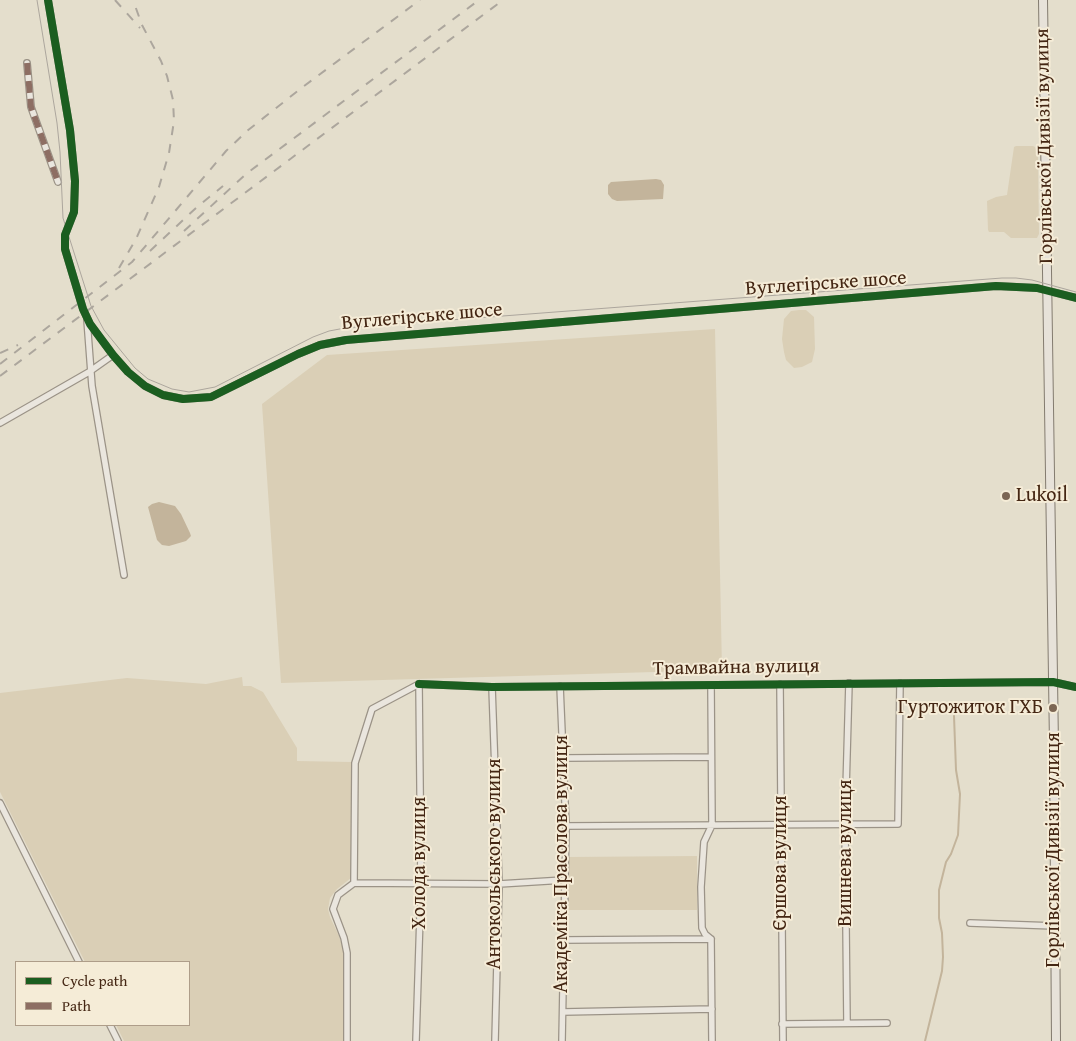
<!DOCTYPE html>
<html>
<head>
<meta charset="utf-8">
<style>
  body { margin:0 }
  #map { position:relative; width:1076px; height:1041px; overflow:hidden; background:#e4decc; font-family:"Gentium Book Plus",serif }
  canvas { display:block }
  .legend { position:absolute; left:15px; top:961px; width:175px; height:65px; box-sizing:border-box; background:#f5ecd7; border:1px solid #ae9d89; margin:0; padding:6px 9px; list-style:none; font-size:15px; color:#442613 }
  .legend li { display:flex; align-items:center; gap:10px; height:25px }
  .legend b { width:25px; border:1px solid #ae9d89 }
</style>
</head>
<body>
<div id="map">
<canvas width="1076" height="1041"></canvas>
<ul class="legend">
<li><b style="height:6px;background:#1b5e20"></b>Cycle path</li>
<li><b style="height:6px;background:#8d6e63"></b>Path</li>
</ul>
</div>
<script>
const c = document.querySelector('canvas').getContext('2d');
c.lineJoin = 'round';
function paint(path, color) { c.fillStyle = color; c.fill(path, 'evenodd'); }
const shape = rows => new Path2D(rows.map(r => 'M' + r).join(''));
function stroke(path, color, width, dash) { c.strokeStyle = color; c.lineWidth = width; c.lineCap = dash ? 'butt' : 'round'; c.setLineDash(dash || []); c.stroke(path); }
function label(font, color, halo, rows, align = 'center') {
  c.font = font + ' "Gentium Book Plus",serif'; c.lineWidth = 4; c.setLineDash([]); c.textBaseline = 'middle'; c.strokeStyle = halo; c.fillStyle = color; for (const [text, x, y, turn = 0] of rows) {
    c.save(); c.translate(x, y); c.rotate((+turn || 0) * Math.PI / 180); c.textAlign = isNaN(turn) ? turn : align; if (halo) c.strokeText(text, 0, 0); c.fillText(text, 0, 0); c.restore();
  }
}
paint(shape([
  [1016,146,1033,146,1035,147,1038,154,1039,234,1037,238,1011,238,1004,232,989,232,988,230,987,201,996,197,1007,195,1014,147],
  [799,310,806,310,814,317,815,349,812,362,802,367,794,368,786,360,784,352,782,339,784,319,791,311],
  [715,329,722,670,281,683,262,404,327,355],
  [242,677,243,686,251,686,263,692,297,748,297,761,351,762,351,878,337,889,330,898,328,909,330,917,339,936,343,948,347,1041,124,1041,116,1025,189,1025,189,962,85,962,0,792,0,693,127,678,206,684],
  [697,856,697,910,568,910,568,857]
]), '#dacfb6');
paint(shape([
  [656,179,661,180,664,185,663,199,617,201,612,199,608,194,608,185,611,182],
  [159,502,175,506,181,514,190,533,191,536,186,541,169,546,162,545,157,540,148,507,152,504]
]), '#c3b49b');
stroke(shape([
  [925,1041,942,971,943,957,942,933,939,918,939,890,946,862,951,854,958,835,960,794,956,770,954,716]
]), '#c3b49b', 2);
const minor = shape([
  [48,0,70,130,75,181,74,212,65,235,65,249,83,309,90,324,113,355,128,372,145,386,163,395,183,399,211,397,298,354,320,345,346,340,996,286,1037,288,1076,298],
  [27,63,31,107,58,182],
  [87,320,92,386,124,575],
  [0,423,89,372,113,355],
  [419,684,492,687,1053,682,1076,687],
  [780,684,783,1041],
  [560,686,566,826,562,1041],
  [492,687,499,884,495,1041],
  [564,758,711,757],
  [0,803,79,962],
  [566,826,898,824,900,683],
  [354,883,499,884,564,880],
  [970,923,1055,926],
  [711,939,705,934,702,928,701,887,704,842,712,825,711,685],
  [711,939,712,1041],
  [563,940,711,939],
  [563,1012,712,1009],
  [847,1023,845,825,849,683],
  [782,1024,887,1023],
  [110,1025,118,1041],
  [347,1041,347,953,344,938,333,909,338,895,354,883,355,763,372,709,419,684],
  [416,1041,421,884,419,684]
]);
const major = shape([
  [1043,0,1054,745,1056,1041]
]);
stroke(minor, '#9b9387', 8);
stroke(major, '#837b6f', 10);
stroke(minor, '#eae6de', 5.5);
stroke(major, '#e7e2d9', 8);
stroke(shape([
  [37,0,57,123,60,152,63,218,91,306,104,330,135,368,148,379,172,389,189,392,215,387,313,337,329,331,345,328,1002,278,1016,278,1032,280,1076,292]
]), '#aca69d', 1);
stroke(shape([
  [115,0,140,28],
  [184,231,246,174,479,0],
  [150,251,197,207,223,186],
  [119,268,136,239,159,187,169,153,174,121,173,100,167,76,161,61,142,25,133,0],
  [0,353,18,345],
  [0,364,132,262,226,151,247,131,304,86,420,0],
  [0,376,503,0]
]), '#aca69d', 2, [9, 9]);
stroke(shape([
  [27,63,31,107,58,182]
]), '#8d6e63', 6, [12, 6]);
stroke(shape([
  [48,0,70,130,75,181,74,212,65,235,65,249,83,309,90,324,113,355,128,372,145,386,163,395,183,399,211,397,298,354,320,345,346,340,996,286,1037,288,1076,298],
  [419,684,492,687,1053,682,1076,687]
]), '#1b5e20', 8);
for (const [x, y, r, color] of [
  [1006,496,5,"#7c6654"],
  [1053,708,5,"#7c6654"]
]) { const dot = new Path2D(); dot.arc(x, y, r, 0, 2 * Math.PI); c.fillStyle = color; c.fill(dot); stroke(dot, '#f5ecd7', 2); }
label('20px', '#442613', '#f5ecd7', [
  ["Горлівської Дивізії вулиця",1045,146,-91],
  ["Вуглегірське шосе",826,284,-4],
  ["Вуглегірське шосе",422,317,-5],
  ["Трамвайна вулиця",736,668,-1],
  ["Горлівської Дивізії вулиця",1054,850,-90],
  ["Вишнева вулиця",846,853,-90],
  ["Холода вулиця",420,863,-90],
  ["Єршова вулиця",781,863,-90],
  ["Антокольського вулиця",495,864,-90],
  ["Академіка Прасолова вулиця",562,864,-90]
]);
label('20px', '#442613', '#f5ecd7', [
  ["Lukoil",1016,496],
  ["Гуртожиток ГХБ",1043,708,"right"]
], 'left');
</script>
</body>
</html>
